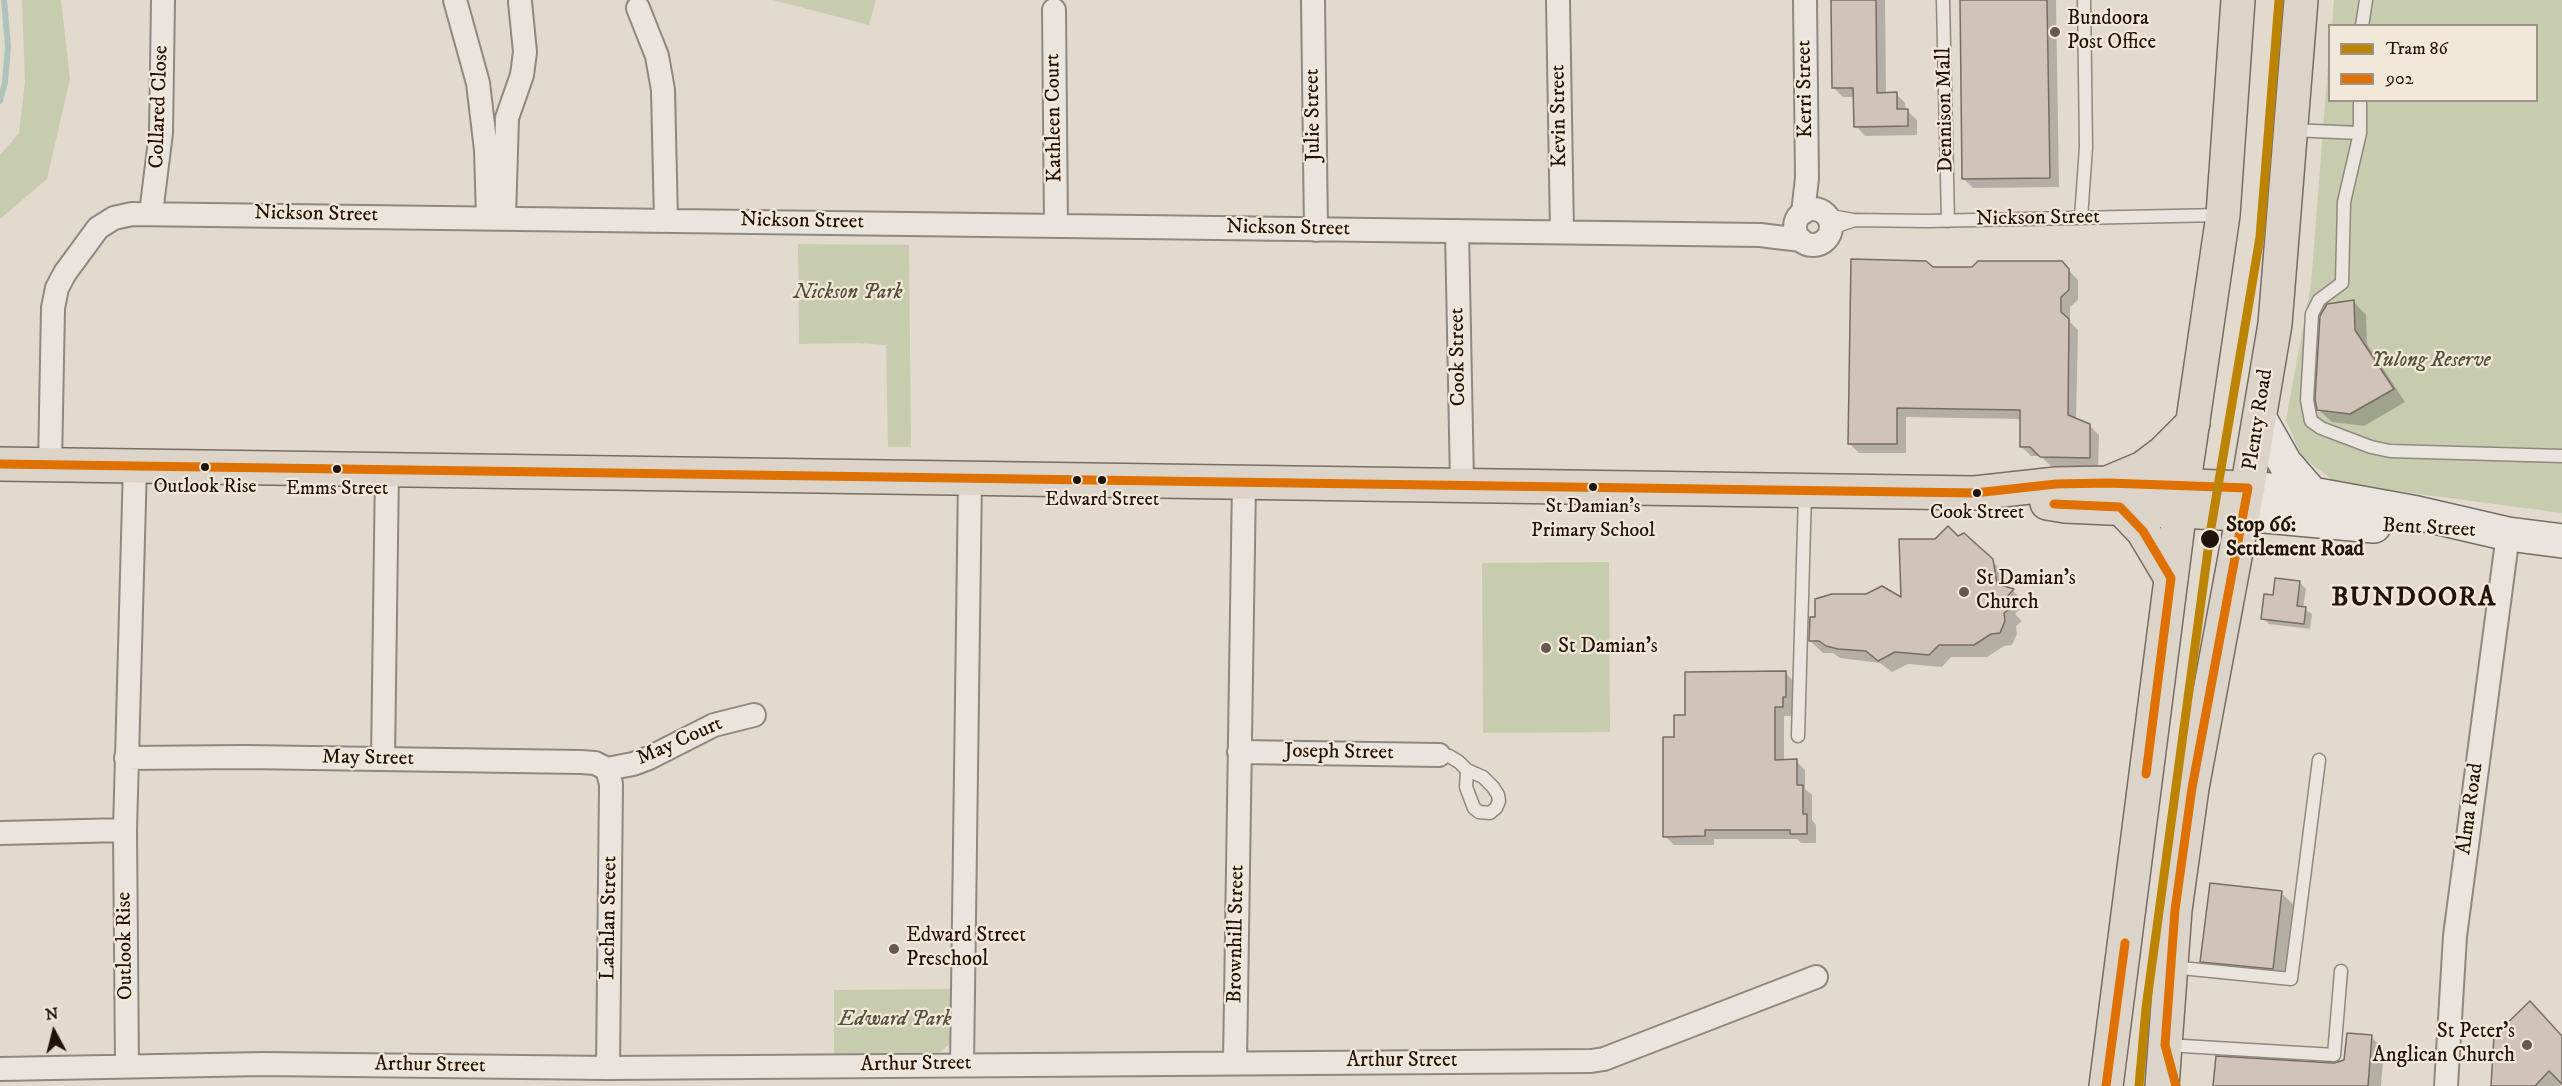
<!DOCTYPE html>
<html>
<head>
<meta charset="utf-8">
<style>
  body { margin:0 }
  #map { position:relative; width:2562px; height:1086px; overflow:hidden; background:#e2dacd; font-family:"IM FELL DW Pica",serif }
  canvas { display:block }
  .legend { position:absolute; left:2328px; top:24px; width:210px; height:78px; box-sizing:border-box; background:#f2e8d9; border:2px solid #9f9385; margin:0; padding:8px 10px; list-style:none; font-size:18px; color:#221308 }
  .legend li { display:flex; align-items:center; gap:12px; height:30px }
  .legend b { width:30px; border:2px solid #9f9385 }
  .north { position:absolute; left:24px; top:1002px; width:60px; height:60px; -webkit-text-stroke:4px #f2e8d9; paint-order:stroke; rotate:353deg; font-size:16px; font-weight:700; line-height:24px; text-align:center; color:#221308 }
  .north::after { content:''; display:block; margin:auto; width:21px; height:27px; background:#221308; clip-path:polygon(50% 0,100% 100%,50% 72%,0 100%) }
</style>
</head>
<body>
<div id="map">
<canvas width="2562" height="1086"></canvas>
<ul class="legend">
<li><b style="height:8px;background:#bd8402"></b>Tram 86</li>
<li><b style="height:8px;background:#de7101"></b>902</li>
</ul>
<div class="north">N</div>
</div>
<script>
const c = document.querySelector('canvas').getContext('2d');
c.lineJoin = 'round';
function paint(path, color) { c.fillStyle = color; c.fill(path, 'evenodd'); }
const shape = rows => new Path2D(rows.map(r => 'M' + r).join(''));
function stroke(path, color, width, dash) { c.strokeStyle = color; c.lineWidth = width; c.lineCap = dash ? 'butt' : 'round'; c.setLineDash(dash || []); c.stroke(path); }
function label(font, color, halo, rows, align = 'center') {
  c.font = font + ' "IM FELL DW Pica",serif'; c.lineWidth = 4.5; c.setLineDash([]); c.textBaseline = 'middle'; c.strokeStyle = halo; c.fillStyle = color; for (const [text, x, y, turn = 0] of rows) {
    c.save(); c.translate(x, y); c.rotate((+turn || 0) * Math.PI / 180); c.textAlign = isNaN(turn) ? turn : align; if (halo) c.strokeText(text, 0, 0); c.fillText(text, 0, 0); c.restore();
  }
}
paint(shape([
  [22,0,61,0,70,79,47,179,0,219,0,155,19,133,25,82],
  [773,0,876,0,869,25],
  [2334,0,2562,0,2562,513,2337,483,2302,457,2286,420,2311,284,2329,53,2330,100,2536,100,2536,26,2332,25],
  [798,244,909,245,911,447,888,447,886,345,857,343,799,344],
  [1609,562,1610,732,1483,733,1482,563],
  [955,989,955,1033,951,1043,940,1052,834,1054,834,990]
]), '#c8ccaf');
paint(shape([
  [1832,0,1885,0,1886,94,1896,94,1905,103,1906,110,1917,120,1917,135,1865,136,1856,126,1855,97,1843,97,1833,87],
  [1961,0,2056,0,2059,187,1973,188,1964,179],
  [2062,263,2078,280,2078,300,2070,307,2070,322,2078,330,2076,420,2089,425,2099,435,2098,467,2051,466,2040,456,2031,456,2021,446,2021,419,1906,417,1906,453,1859,453,1850,444,1933,269,1972,269],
  [2354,302,2366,315,2367,344,2405,402,2364,426,2332,422,2319,410],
  [1957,537,1992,561,2005,574,2008,589,2013,591,2026,603,2015,614,2022,621,2016,626,2017,634,2012,645,2004,646,1987,657,1951,657,1942,667,1908,664,1892,672,1880,663,1840,658,1833,653,1823,653,1810,641,1903,600,1936,541],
  [2300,583,2306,589,2303,608,2312,614,2310,629,2269,624,2263,618,2274,597],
  [1785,672,1794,682,1795,706,1792,706,1792,716,1784,716,1784,761,1796,761,1805,770,1805,789,1812,795,1812,820,1816,825,1816,843,1801,843,1797,839,1714,839,1714,845,1674,845,1665,836,1676,739,1687,716],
  [2281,893,2294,905,2285,981,2214,974,2202,961],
  [2371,1037,2384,1049,2381,1086,2215,1086,2334,1065,2345,1061],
  [2562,1037,2562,1084,2560,1086,2491,1086,2491,1076]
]), '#0003');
stroke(shape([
  [0,101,5,82,8,46,4,0]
]), '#aec4bb', 6);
const building = shape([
  [1831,0,1876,0,1877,93,1897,92,1897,109,1908,109,1908,126,1854,127,1853,88,1832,88,1831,0],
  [1960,0,2047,0,2050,178,1962,179,1960,0],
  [1851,259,1926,261,1933,267,1972,267,1978,261,2062,261,2069,269,2069,290,2061,297,2061,312,2069,319,2068,415,2090,424,2090,458,2040,457,2030,447,2020,447,2020,410,1897,408,1897,444,1848,444,1851,259],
  [2354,300,2355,330,2394,389,2350,414,2317,410,2315,399,2320,316,2327,304,2354,300],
  [1948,526,1958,536,1964,533,1993,559,1997,584,2014,589,2003,601,2011,608,2004,613,2005,621,2000,633,1991,634,1974,645,1939,645,1929,655,1895,652,1878,661,1866,651,1838,649,1826,646,1819,641,1809,641,1810,617,1815,617,1815,599,1832,594,1866,594,1882,586,1901,597,1899,539,1935,539,1948,526],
  [2275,578,2300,581,2297,606,2306,607,2304,624,2261,619,2264,594,2273,595,2275,578],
  [1786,671,1786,697,1783,697,1783,707,1775,707,1775,760,1797,759,1797,785,1803,785,1803,814,1807,814,1807,834,1790,834,1790,830,1705,830,1705,836,1663,837,1663,737,1674,737,1674,715,1685,715,1685,672,1786,671],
  [2210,883,2282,891,2273,969,2200,962,2210,883],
  [2530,1001,2562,1036,2562,1084,2549,1071,2535,1086,2491,1086,2494,1036,2530,1001],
  [2347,1033,2372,1035,2368,1086,2213,1086,2216,1056,2334,1063,2344,1060,2347,1033]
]);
paint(building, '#d1c3b8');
stroke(building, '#746d65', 1.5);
const service = shape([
  [1943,0,1948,221],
  [2362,26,2366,0],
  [2291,130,2360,133,2344,202,2342,283,2319,300,2312,314,2307,400,2311,421,2321,428,2371,447,2390,451,2562,456],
  [2360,133,2360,100],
  [1826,215,1853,220,1926,221,2222,215],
  [2081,218,2086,147,2084,0],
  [1831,228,1852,221],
  [1798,736,1805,493],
  [1439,755,1449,756,1459,762,1467,770,1483,777,1493,787,1498,795,1499,801,1496,808,1490,813,1479,812,1474,808,1466,787,1467,770],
  [2171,967,2291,979,2319,760],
  [2166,1045,2334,1055,2341,971]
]);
const minor = shape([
  [455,0,478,83,486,150,488,218],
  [1313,0,1316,230],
  [1558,0,1562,232],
  [638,8,657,56,663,90,666,221],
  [1054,10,1056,226],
  '1795 227a18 18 0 1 1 36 0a18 18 0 1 1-36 0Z',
  [151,213,161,133,163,0],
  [1803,213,1807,178,1805,0],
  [504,218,507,118,522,75,525,52,520,2],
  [1457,231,1462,483],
  [50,464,53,308,57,288,65,273,98,228,114,218,132,214,1760,235,1801,240],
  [1239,752,1439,755],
  [126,758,245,757,581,762,595,763,607,769],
  [383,759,387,469],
  [607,769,611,784,608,1068],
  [607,769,633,764,649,758,714,725,754,715],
  [0,833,125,830],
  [1235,1062,1244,482],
  [962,1065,970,478],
  [127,1066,125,830,135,465],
  [0,1069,263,1064,608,1068,1591,1061,1604,1059,1816,977],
  [2446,1086,2455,936,2508,534]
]);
const secondary = shape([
  [2260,419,2285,463,2312,494],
  [2248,488,2312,494,2417,513,2508,534,2562,541],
  [2243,514,2374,526]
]);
const primary = shape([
  [0,464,1975,493,2056,484,2108,483,2248,488],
  [2112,481,2143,468,2163,453,2193,423],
  [2047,503,2065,506,2243,514],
  [2120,507,2143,531,2171,578]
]);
const trunk = shape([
  [2106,1086,2180,509,2223,215,2238,0],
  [2162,1086,2175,910,2192,788,2243,514,2275,324,2301,0]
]);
stroke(service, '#8f887f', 15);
stroke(minor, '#8f887f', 26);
stroke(secondary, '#746d65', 36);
stroke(primary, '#746d65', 36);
stroke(trunk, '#746d65', 36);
stroke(service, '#e9e4de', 12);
stroke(minor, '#e9e4de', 22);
stroke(secondary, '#e9e4de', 33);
stroke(primary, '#dcd4c9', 33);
stroke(trunk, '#dcd4c9', 33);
stroke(shape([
  [0,464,1975,493,2056,484,2108,483,2248,488,2192,788,2175,910,2165,1045,2176,1086],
  [2054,504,2120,507,2143,531,2171,578,2146,774],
  [2106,1086,2125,943]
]), '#de7101', 9);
stroke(shape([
  [2139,1086,2146,1008,2211,528,2260,237,2279,0]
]), '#bd8402', 9);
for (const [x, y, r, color] of [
  [2055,32,6,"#65594d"],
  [205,467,5,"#221308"],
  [337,469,5,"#221308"],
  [1077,480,5,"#221308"],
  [1102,480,5,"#221308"],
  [1593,487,5,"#221308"],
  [1977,493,5,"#221308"],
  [2210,539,10,"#221308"],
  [1964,592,6,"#65594d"],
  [1546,648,6,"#65594d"],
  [894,949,6,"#65594d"],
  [2527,1045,6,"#65594d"]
]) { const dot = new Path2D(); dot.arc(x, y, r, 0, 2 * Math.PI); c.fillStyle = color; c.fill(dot); stroke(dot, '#f2e8d9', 2); }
label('20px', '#221308', '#f2e8d9', [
  ["Outlook Rise",205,488],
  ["Emms Street",337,490],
  ["Edward Street",1102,501],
  ["St Damian’s",1593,508],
  ["Primary School",1593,532],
  ["Cook Street",1977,514]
]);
label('21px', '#221308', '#f2e8d9', [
  ["Bundoora",2067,20],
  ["Post Office",2067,44],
  ["St Damian's",1976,580],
  ["Church",1976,604],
  ["St Damian's",1558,648],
  ["Edward Street",906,937],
  ["Preschool",906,961],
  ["St Peter’s",2515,1033,"right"],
  ["Anglican Church",2515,1057,"right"]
], 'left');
label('21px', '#221308', '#f2e8d9', [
  ["Kerri Street",1806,89,-91],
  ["Collared Close",160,107,-88],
  ["Dennison Mall",1946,110,-91],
  ["Julie Street",1314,115,-91],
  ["Kevin Street",1560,116,-91],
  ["Kathleen Court",1055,118,-91],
  ["Nickson Street",316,215,1],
  ["Nickson Street",2038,219,-1],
  ["Nickson Street",802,222,1],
  ["Nickson Street",1288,229,1],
  ["Cook Street",1459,357,-91],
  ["Plenty Road",2259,420,-81],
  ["Bent Street",2429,529,3],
  ["May Court",680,742,-24],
  ["Joseph Street",1339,753,1],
  ["May Street",368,759,1],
  ["Alma Road",2471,809,-82],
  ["Lachlan Street",610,918,-89],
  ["Brownhill Street",1237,934,-89],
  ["Outlook Rise",126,946,-91],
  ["Arthur Street",1402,1062],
  ["Arthur Street",916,1065,-1],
  ["Arthur Street",430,1066,1]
]);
label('italic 21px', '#54503a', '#f2e8d9', [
  ["Nickson Park",848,294],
  ["Yulong Reserve",2431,362],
  ["Edward Park",895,1021]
]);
label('bold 21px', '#221308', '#f2e8d9', [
  ["Stop 66:",2226,527],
  ["Settlement Road",2226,551]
], 'left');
c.letterSpacing = '1.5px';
label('bold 27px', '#221308', '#f2e8d9', [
  ["BUNDOORA",2414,599]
]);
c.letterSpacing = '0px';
</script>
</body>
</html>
